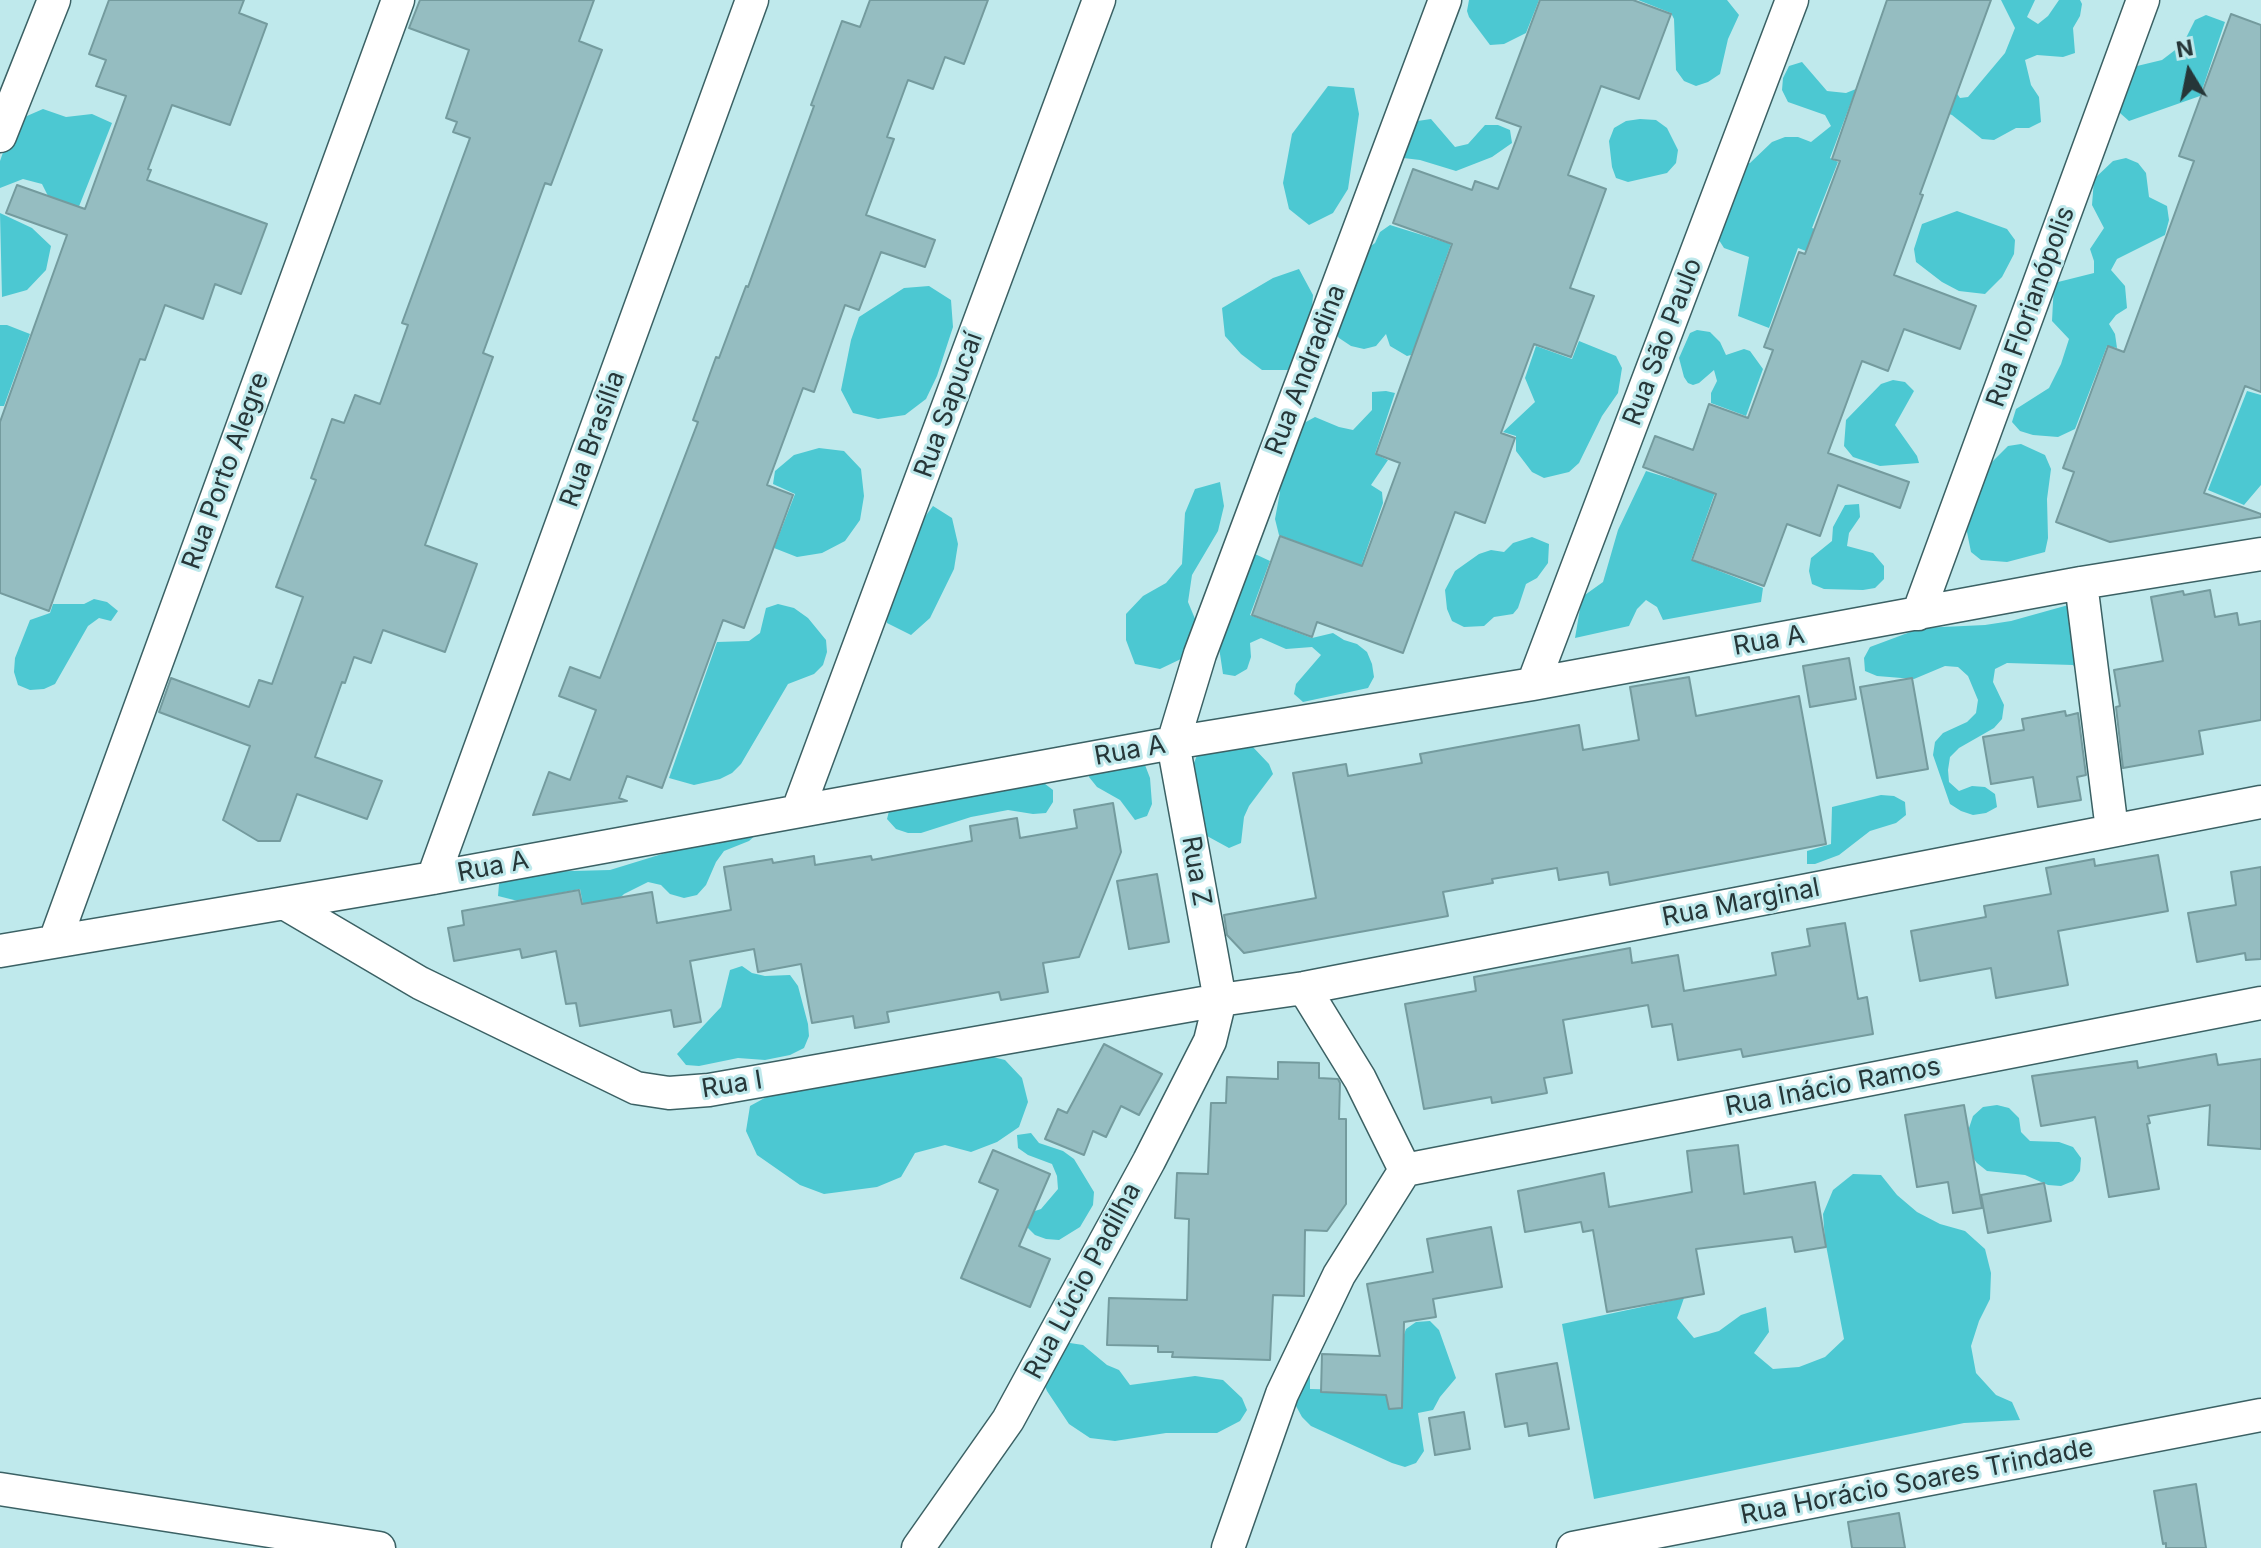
<!DOCTYPE html>
<html>
<head>
<meta charset="utf-8">
<style>
  body { margin:0 }
  #map { position:relative; width:2261px; height:1548px; overflow:hidden; background:#bfe9ec; font-family:Inter,sans-serif }
  canvas { display:block }
  .north { position:absolute; left:2149px; top:32px; width:80px; height:80px; -webkit-text-stroke:6px #bfe9ec; paint-order:stroke; rotate:350deg; font-size:22px; font-weight:700; line-height:32px; text-align:center; color:#263638 }
  .north::after { content:''; display:block; margin:auto; width:28px; height:36px; background:#263638; clip-path:polygon(50% 0,100% 100%,50% 72%,0 100%) }
</style>
</head>
<body>
<div id="map">
<canvas width="2261" height="1548"></canvas>
<div class="north">N</div>
</div>
<script>
const c = document.querySelector('canvas').getContext('2d');
c.lineJoin = 'round';
function paint(path, color) { c.fillStyle = color; c.fill(path, 'evenodd'); }
const shape = rows => new Path2D(rows.map(r => 'M' + r).join(''));
function stroke(path, color, width, dash) { c.strokeStyle = color; c.lineWidth = width; c.lineCap = dash ? 'butt' : 'round'; c.setLineDash(dash || []); c.stroke(path); }
function label(font, color, halo, rows, align = 'center') {
  c.font = font + ' Inter,sans-serif'; c.lineWidth = 6; c.setLineDash([]); c.textBaseline = 'middle'; c.strokeStyle = halo; c.fillStyle = color; for (const [text, x, y, turn = 0] of rows) {
    c.save(); c.translate(x, y); c.rotate((+turn || 0) * Math.PI / 180); c.textAlign = isNaN(turn) ? turn : align; if (halo) c.strokeText(text, 0, 0); c.fillText(text, 0, 0); c.restore();
  }
}
paint(shape([
  [1469,0,1539,0,1526,33,1504,44,1490,45,1469,17,1467,11],
  [1638,0,1727,0,1739,15,1728,39,1720,74,1708,82,1696,86,1684,81,1676,70,1674,19,1671,13],
  [2001,0,2035,0,2027,17,2038,24,2048,16,2059,0,2080,0,2082,4,2080,16,2073,28,2075,53,2063,57,2037,55,2025,60,2031,85,2039,97,2041,122,2029,128,2016,128,1994,140,1982,139,1952,115,1940,111,1951,85,1960,98,1968,97,2005,53,2015,28],
  [2206,15,2225,22,2200,96,2129,121,2120,113,2118,99,2127,74,2137,66,2162,60,2183,44,2195,20],
  [1802,62,1827,91,1846,93,1856,89,1830,158,1838,162,1812,228,1852,242,1843,265,1798,248,1769,328,1738,316,1749,257,1724,248,1717,237,1737,166,1750,163,1772,142,1785,137,1798,137,1811,142,1831,126,1825,115,1788,102,1782,90,1783,78,1789,66],
  [1328,86,1354,88,1359,114,1348,189,1333,213,1309,225,1289,209,1283,183,1292,134],
  [43,109,66,117,92,114,112,123,78,209,52,204,42,184,23,179,0,188,0,161,7,141,20,119],
  [1431,119,1455,147,1468,144,1485,125,1498,125,1510,130,1512,143,1492,157,1456,171,1420,160,1395,157,1404,123],
  [1640,119,1656,120,1667,128,1678,150,1676,163,1667,173,1628,182,1616,178,1612,167,1609,141,1614,128,1626,121],
  [2126,158,2138,163,2146,173,2149,197,2167,206,2169,220,2165,235,2117,259,2111,270,2125,286,2127,308,2116,315,2109,324,2115,334,2117,348,2107,346,2075,429,2058,437,2033,435,2020,431,2012,422,2016,409,2049,388,2061,364,2069,339,2052,321,2054,283,2094,273,2094,261,2090,249,2104,228,2092,205,2094,179,2113,161],
  [1957,211,2007,229,2015,240,2014,254,2002,277,1985,294,1959,291,1942,282,1916,262,1914,249,1922,224],
  [0,213,32,228,51,246,46,270,27,290,2,297],
  [1390,225,1451,244,1434,291,1491,312,1427,317,1411,355,1407,356,1390,346,1386,334,1376,346,1364,349,1351,346,1339,338,1332,327,1364,251,1375,243,1380,232],
  [1299,269,1313,295,1311,322,1288,370,1262,370,1241,354,1225,336,1222,308,1273,278],
  [929,286,951,300,953,327,937,376,926,399,905,415,878,419,853,413,841,390,851,340,859,317,904,288],
  [0,325,7,325,30,334,4,406,0,406],
  [1697,330,1710,332,1720,342,1726,355,1744,349,1750,351,1763,369,1746,416,1711,403,1711,393,1717,381,1714,370,1699,383,1693,385,1688,383,1684,377,1679,358,1690,333],
  [1579,341,1616,356,1622,368,1618,393,1602,416,1579,463,1569,472,1544,478,1532,472,1516,451,1516,436,1503,432,1535,402,1525,378,1536,346,1572,359],
  [1893,380,1905,382,1914,391,1895,425,1917,456,1919,463,1880,466,1853,457,1844,446,1846,420,1881,384],
  [1386,391,1395,393,1375,454,1388,460,1371,485,1382,492,1383,503,1361,566,1279,535,1275,519,1280,492,1278,480,1296,433,1304,423,1315,417,1339,427,1353,430,1372,410,1372,392],
  [2247,391,2261,395,2261,485,2244,505,2208,490],
  [2021,444,2045,455,2051,469,2047,499,2048,538,2045,552,2007,562,1981,560,1971,552,1966,527,1989,465,2008,446],
  [819,448,844,451,861,469,864,496,860,520,845,541,822,553,797,557,774,548,795,494,773,484,775,471,794,455],
  [1727,459,1691,560,1763,588,1761,602,1663,620,1657,607,1646,600,1637,609,1629,626,1575,638,1582,597,1603,582,1618,530,1646,471,1685,483,1693,462],
  [1220,482,1224,506,1218,531,1192,575,1188,602,1198,626,1183,658,1160,669,1135,664,1126,640,1126,614,1143,596,1166,583,1182,564,1185,513,1195,489],
  [1859,504,1860,517,1849,533,1847,546,1873,553,1884,566,1884,579,1875,588,1863,590,1824,589,1812,584,1809,571,1811,558,1832,541,1833,527,1845,505],
  [933,506,952,518,958,544,954,569,930,618,911,635,887,623,885,597,912,534],
  [1532,537,1549,544,1548,563,1537,578,1526,584,1518,608,1513,614,1494,617,1484,626,1464,627,1452,621,1447,609,1445,590,1455,571,1479,554,1491,550,1504,552,1513,543],
  [1255,554,1270,561,1250,615,1312,638,1333,633,1344,640,1357,644,1367,652,1372,664,1374,677,1368,688,1303,702,1294,694,1296,684,1321,655,1312,647,1286,649,1261,638,1250,643,1251,657,1247,669,1235,676,1223,674,1217,634,1244,562],
  [94,599,107,602,118,611,111,621,99,618,88,626,55,684,44,689,30,690,18,685,14,672,15,658,30,620,50,613,53,604,84,604],
  [778,604,794,608,808,618,826,640,827,652,823,665,814,674,788,684,741,764,732,773,720,779,694,785,669,778,717,642,749,641,760,633,766,608],
  [2072,604,2101,639,2113,703,2110,715,2073,665,2007,663,1995,669,1993,682,2004,705,2002,719,1994,728,1959,748,1950,757,1948,770,1949,782,1959,791,1972,786,1985,787,1995,794,1997,807,1986,813,1973,815,1961,811,1950,804,1933,755,1935,742,1943,733,1967,722,1976,713,1978,700,1968,676,1958,667,1945,666,1914,679,1877,676,1865,671,1864,658,1870,647,1921,628,1985,625,2011,621],
  [1251,745,1269,764,1273,774,1249,806,1244,817,1241,843,1229,848,1207,836,1199,826,1189,776,1199,750],
  [1130,758,1145,765,1150,778,1152,804,1147,816,1135,820,1120,800,1097,787,1089,777,1090,765],
  [1036,777,1053,790,1053,802,1046,813,1033,814,1008,810,971,817,921,833,908,833,896,829,887,819,890,807],
  [1881,795,1894,796,1905,802,1906,815,1896,823,1870,831,1839,855,1815,864,1807,864,1807,851,1831,844,1832,807],
  [759,832,749,841,724,851,716,862,706,885,697,895,684,898,670,894,661,885,648,882,624,894,605,913,583,904,580,889,530,899,530,904,498,896,499,884,509,877,535,872,610,870,698,843],
  [742,966,752,973,765,976,790,975,798,986,808,1024,809,1036,804,1048,790,1055,765,1060,738,1058,699,1066,686,1065,677,1054,721,1007,730,970],
  [981,1054,1005,1060,1022,1078,1028,1102,1019,1127,997,1142,971,1152,945,1145,915,1153,901,1177,877,1187,824,1194,800,1185,757,1155,746,1131,750,1106,772,1094],
  [1997,1105,2009,1108,2019,1118,2021,1132,2030,1141,2059,1142,2073,1147,2081,1158,2080,1171,2073,1181,2061,1186,2048,1185,2025,1175,1987,1171,1977,1163,1969,1153,1967,1140,1969,1128,1973,1116,1983,1107],
  [1031,1133,1039,1143,1063,1151,1074,1159,1094,1192,1093,1205,1080,1227,1059,1240,1046,1239,1035,1235,1026,1226,1029,1213,1041,1209,1058,1189,1057,1176,1052,1164,1028,1155,1018,1148,1017,1135],
  [1853,1174,1881,1175,1897,1195,1917,1212,1940,1224,1965,1231,1985,1249,1991,1273,1990,1299,1979,1321,1971,1346,1976,1373,1996,1395,2012,1402,2020,1420,1964,1423,1594,1499,1562,1324,1684,1298,1677,1318,1694,1338,1719,1331,1741,1315,1766,1307,1769,1332,1754,1353,1773,1369,1799,1367,1825,1357,1844,1339,1825,1240,1823,1214,1833,1190],
  [1430,1321,1439,1330,1456,1378,1440,1397,1433,1410,1418,1413,1424,1451,1416,1463,1405,1467,1392,1463,1311,1426,1302,1417,1296,1406,1297,1394,1302,1382,1310,1375,1310,1389,1392,1391,1397,1354,1406,1329,1416,1322],
  [1070,1343,1083,1345,1107,1365,1119,1370,1130,1385,1195,1376,1223,1380,1242,1398,1247,1410,1240,1421,1217,1433,1166,1433,1115,1441,1090,1438,1069,1424,1047,1391,1042,1379,1057,1345]
]), '#4cc8d2');
const building = shape([
  [109,0,244,0,239,13,267,24,230,125,172,105,148,169,151,170,147,180,267,224,241,294,215,284,203,319,165,305,145,360,140,359,49,611,0,593,0,422,67,235,6,213,17,185,85,209,126,96,96,86,106,60,89,54,109,0],
  [420,0,594,0,579,41,602,50,551,185,545,183,483,353,493,357,425,545,477,564,445,652,383,630,371,663,354,657,345,683,342,682,315,757,382,781,367,819,297,794,280,841,258,841,223,820,250,746,159,712,171,678,249,707,259,680,272,684,303,597,276,587,316,480,311,478,332,419,344,423,355,395,380,404,408,325,402,323,470,138,453,132,457,122,446,118,469,50,409,28,420,0],
  [870,0,988,0,964,64,945,57,933,89,908,80,887,137,894,139,866,215,935,240,925,267,881,252,859,310,845,305,814,392,803,388,767,485,793,495,744,628,723,620,662,788,627,776,619,798,627,801,533,815,549,772,570,780,596,710,559,696,570,667,600,678,698,422,693,420,716,357,719,358,746,286,748,287,814,106,811,105,842,21,860,27,870,0],
  [1540,0,1633,0,1671,14,1639,99,1601,86,1568,175,1606,189,1570,288,1594,296,1571,357,1534,344,1501,433,1515,438,1485,523,1455,512,1403,653,1317,622,1312,637,1252,615,1280,536,1362,566,1400,463,1376,454,1452,244,1393,223,1413,169,1472,190,1475,181,1498,189,1521,127,1496,118,1540,0],
  [1887,0,1991,0,1920,194,1923,195,1894,275,1976,306,1960,349,1904,329,1888,371,1862,361,1828,453,1909,482,1900,508,1838,485,1820,536,1787,524,1764,586,1692,560,1716,494,1643,467,1655,436,1693,450,1709,404,1748,418,1773,350,1764,347,1799,252,1805,254,1840,161,1832,159,1887,0],
  [2231,14,2261,25,2261,392,2245,386,2204,493,2261,514,2261,517,2110,542,2056,522,2074,472,2063,468,2108,346,2124,352,2194,161,2179,156,2231,14],
  [2210,590,2215,617,2237,613,2239,625,2261,621,2261,720,2199,731,2203,754,2123,768,2116,707,2120,706,2114,670,2163,661,2151,597,2183,591,2184,595,2210,590],
  [1849,658,1856,699,1810,707,1803,666,1849,658],
  [1689,677,1696,716,1799,696,1826,844,1610,885,1608,872,1559,880,1557,868,1492,879,1493,883,1443,892,1448,916,1244,953,1227,935,1224,915,1316,898,1293,773,1346,764,1348,776,1422,763,1420,754,1579,725,1583,750,1639,740,1630,687,1689,677],
  [1912,678,1928,769,1877,778,1860,687,1912,678],
  [2065,711,2066,716,2078,713,2086,775,2077,777,2081,800,2038,807,2033,777,1991,784,1983,737,2024,730,2022,719,2065,711],
  [1113,803,1121,852,1079,957,1043,963,1048,992,1001,1000,999,992,887,1012,889,1022,855,1028,853,1016,812,1023,801,964,758,972,754,949,690,961,701,1022,674,1027,671,1010,580,1026,576,1003,566,1004,556,951,522,958,520,949,454,961,448,928,464,925,462,911,579,890,582,904,652,892,657,923,731,910,724,867,772,859,773,863,814,856,815,865,871,856,872,860,972,841,970,826,1017,818,1020,838,1077,828,1074,810,1113,803],
  [2158,855,2168,911,2058,931,2068,985,1996,998,1991,968,1920,981,1911,931,1986,917,1984,906,2051,894,2046,868,2094,859,2095,866,2158,855],
  [2261,867,2261,959,2246,960,2245,953,2197,962,2188,913,2236,905,2231,872,2261,867],
  [1157,874,1169,942,1129,949,1117,881,1157,874],
  [1845,923,1858,999,1867,997,1873,1034,1743,1057,1741,1049,1678,1060,1672,1024,1652,1027,1648,1005,1563,1020,1572,1073,1544,1078,1547,1093,1492,1103,1491,1097,1424,1109,1405,1004,1476,991,1474,977,1630,948,1632,963,1678,955,1684,991,1776,975,1772,953,1810,946,1807,929,1845,923],
  [1104,1044,1162,1074,1139,1115,1121,1106,1106,1137,1093,1131,1084,1155,1045,1139,1058,1109,1067,1113,1104,1044],
  [2216,1054,2218,1065,2261,1059,2261,1149,2208,1145,2210,1105,2148,1116,2150,1123,2147,1124,2159,1189,2109,1197,2095,1117,2041,1126,2032,1076,2137,1061,2138,1068,2216,1054],
  [1278,1062,1319,1063,1319,1078,1338,1079,1340,1083,1339,1119,1346,1119,1346,1204,1327,1231,1305,1230,1304,1296,1273,1295,1270,1360,1172,1357,1173,1352,1158,1352,1158,1346,1107,1345,1109,1298,1187,1300,1189,1219,1175,1218,1177,1173,1208,1174,1211,1103,1226,1103,1227,1077,1278,1079,1278,1062],
  [1964,1105,1982,1208,1953,1213,1948,1182,1917,1187,1905,1115,1964,1105],
  [1738,1145,1744,1194,1815,1182,1826,1247,1795,1252,1792,1237,1696,1249,1704,1294,1607,1312,1593,1230,1583,1232,1581,1222,1525,1232,1518,1191,1604,1173,1609,1207,1692,1192,1687,1151,1738,1145],
  [993,1150,1050,1174,1019,1246,1050,1259,1030,1307,961,1278,998,1190,979,1182,993,1150],
  [2044,1183,2051,1221,1988,1233,1981,1195,2044,1183],
  [1491,1227,1502,1287,1433,1299,1436,1317,1404,1322,1402,1408,1389,1409,1386,1395,1321,1392,1322,1354,1380,1356,1367,1284,1433,1272,1427,1239,1491,1227],
  [1557,1363,1569,1429,1529,1436,1527,1423,1505,1427,1496,1374,1557,1363],
  [1464,1412,1470,1449,1435,1455,1429,1418,1464,1412],
  [2196,1484,2206,1548,2166,1548,2166,1543,2163,1544,2154,1491,2196,1484],
  [1899,1513,1905,1548,1852,1548,1848,1522,1899,1513]
]);
paint(building, '#95bdc1');
stroke(building, '#749b9e', 2);
const minor = shape([
  [0,136,54,0],
  [2081,583,2112,830],
  [1918,614,2143,0],
  [1533,684,1792,0],
  [798,810,1099,0],
  [433,878,752,0],
  [284,903,420,983,636,1088,669,1093,709,1090,1220,1000,1304,988,2261,802],
  [55,941,398,0],
  [0,951,433,878,1173,743,1533,684,2081,583,2261,554],
  [1405,1170,2261,1003],
  [0,1489,379,1548],
  [918,1548,1008,1420,1149,1161,1210,1041,1220,1000,1173,743,1200,654,1445,0],
  [1228,1548,1282,1394,1339,1275,1405,1170,1360,1079,1304,988],
  [1573,1548,2261,1415]
]);
stroke(minor, '#3b6164', 35);
stroke(minor, '#fff', 32);
label('26px', '#263638', '#bfe9ec', [
  ["Rua Florianópolis",2031,307,-70],
  ["Rua São Paulo",1663,342,-69],
  ["Rua Andradina",1306,370,-69],
  ["Rua Sapucaí",949,405,-70],
  ["Rua Brasília",593,439,-70],
  ["Rua Porto Alegre",226,471,-70],
  ["Rua A",1769,641,-10],
  ["Rua A",1130,751,-10],
  ["Rua A",493,867,-11],
  ["Rua Z",1196,871,80],
  ["Rua Marginal",1741,903,-11],
  ["Rua I",732,1085,-9],
  ["Rua Inácio Ramos",1833,1087,-11],
  ["Rua Lúcio Padilha",1083,1281,-62],
  ["Rua Horácio Soares Trindade",1917,1482,-11]
]);
</script>
</body>
</html>
